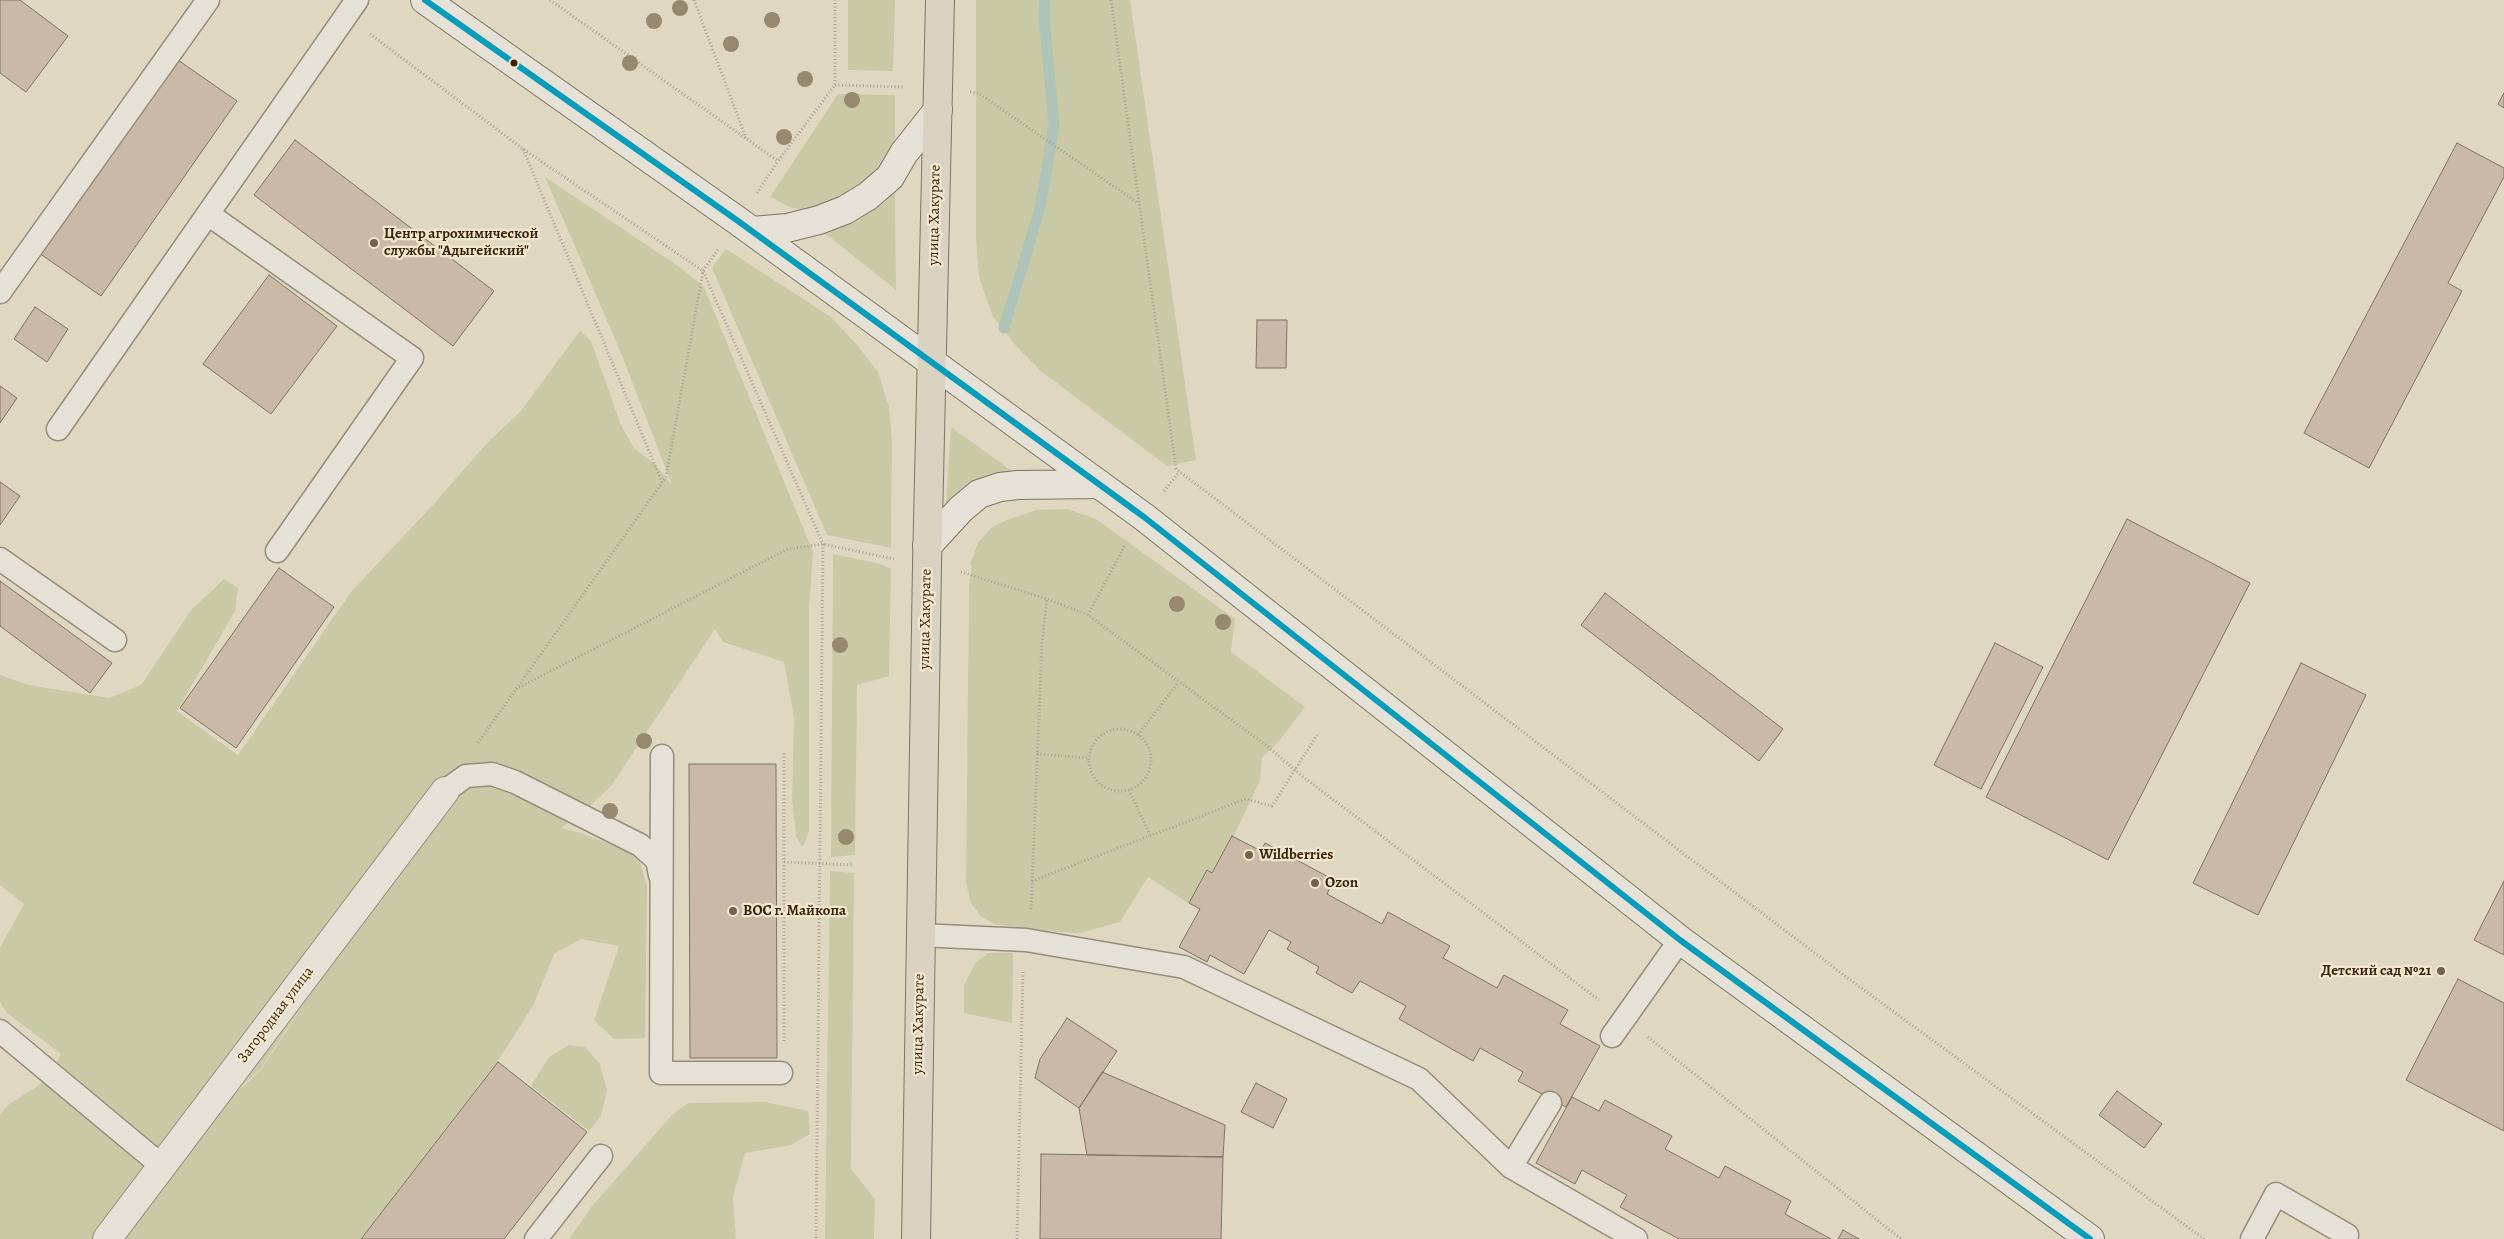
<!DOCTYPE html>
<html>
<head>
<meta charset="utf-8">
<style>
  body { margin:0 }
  canvas { display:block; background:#e0d7c1 }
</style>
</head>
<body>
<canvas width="2504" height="1239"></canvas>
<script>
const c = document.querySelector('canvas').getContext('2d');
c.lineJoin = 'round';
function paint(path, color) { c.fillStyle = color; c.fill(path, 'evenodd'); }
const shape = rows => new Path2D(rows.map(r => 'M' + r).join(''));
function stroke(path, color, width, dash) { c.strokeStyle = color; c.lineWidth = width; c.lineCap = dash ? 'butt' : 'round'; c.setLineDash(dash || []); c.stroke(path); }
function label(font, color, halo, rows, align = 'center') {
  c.font = font + ' Alegreya,serif'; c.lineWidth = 4.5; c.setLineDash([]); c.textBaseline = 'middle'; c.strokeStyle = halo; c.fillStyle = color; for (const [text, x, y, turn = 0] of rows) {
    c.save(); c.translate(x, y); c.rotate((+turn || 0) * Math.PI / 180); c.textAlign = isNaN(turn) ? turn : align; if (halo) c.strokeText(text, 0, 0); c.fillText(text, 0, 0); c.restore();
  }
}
paint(shape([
  [848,0,895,0,893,71,848,70],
  [976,0,1130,0,1196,460,1167,466,1042,372,1017,347,993,317,979,277,976,238],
  [838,94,895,95,895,144,866,185,852,195,811,210,791,208,770,197],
  [545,177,681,268,704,287,813,552,809,609,809,831,803,847,796,837,792,800,794,718,784,662,723,642,715,629,611,786,587,809,561,828,581,833,625,850,640,861,647,886,645,1038,614,1039,594,1020,619,946,581,939,554,954,533,1006,497,1062,361,1239,0,1239,0,1114,8,1105,47,1080,61,1054,7,1013,0,1002,0,948,24,904,0,885,0,675,29,685,109,698,141,685,191,610,224,579,238,588,235,611,177,711,238,755,351,592,430,508,489,441,520,412,580,331,591,341,621,425,634,448,656,465,672,485,621,353],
  [333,959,261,1070,219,1108,144,1210,144,1166,259,1071],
  [895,191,896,290,826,234,883,204],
  [726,249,831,317,858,346,878,372,889,407,892,441,891,548,827,535,712,268],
  [951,427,1012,471,995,474,977,482,946,505],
  [1067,509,1096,519,1235,619,1231,652,1305,707,1280,740,1262,758,1260,781,1234,835,1213,872,1208,872,1190,904,1148,877,1120,922,1080,933,1040,931,995,924,981,917,971,903,966,883,969,585,972,565,970,564,978,543,991,528,1004,521,1036,510],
  [833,554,881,564,891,569,889,676,857,685,855,855,831,857],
  [830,871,854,873,851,1169,875,1199,874,1239,825,1239],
  [989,953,1013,953,1012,1023,964,1013,964,985,976,962],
  [569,1045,585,1047,600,1064,607,1090,601,1116,589,1131,531,1086,549,1057],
  [765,1102,808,1111,810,1134,791,1145,745,1153,733,1197,736,1239,569,1239,593,1205,672,1115,688,1103]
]), '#c9caa5');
stroke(shape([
  [1004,328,1040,208,1054,125,1044,17,1045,0]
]), '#b0c3b9', 11);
const building = shape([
  [0,0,20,0,68,36,26,92,0,73,0,0],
  [175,58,237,101,101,296,39,253,175,58],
  [2504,93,2504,108,2498,104,2504,93],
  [295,140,494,291,453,346,254,195,295,140],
  [2457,143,2504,168,2504,177,2448,283,2462,291,2369,468,2304,433,2457,143],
  [269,275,337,326,271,414,203,364,269,275],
  [35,307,68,329,47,362,14,339,35,307],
  [1257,320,1287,320,1286,368,1256,368,1257,320],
  [0,386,17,398,0,423,0,386],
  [0,482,20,496,0,525,0,482],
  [2127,519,2250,583,2108,860,1986,797,2127,519],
  [279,568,334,607,236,748,180,708,279,568],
  [0,581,112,663,90,693,0,626,0,581],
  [1605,593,1783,729,1759,761,1581,625,1605,593],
  [1995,643,2043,667,1981,789,1934,765,1995,643],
  [2301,663,2366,695,2258,915,2193,883,2301,663],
  [689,764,776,764,777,1058,690,1058,689,764],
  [1232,836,1261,851,1265,843,1334,880,1327,894,1382,924,1388,912,1450,946,1443,958,1497,988,1504,975,1568,1010,1560,1024,1600,1046,1566,1107,1518,1081,1523,1072,1480,1048,1473,1061,1399,1019,1406,1006,1360,981,1352,993,1316,973,1319,967,1287,949,1291,942,1269,930,1244,974,1210,955,1207,962,1179,947,1200,909,1189,903,1207,870,1212,873,1232,836],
  [2504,881,2504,955,2474,940,2504,881],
  [2458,979,2504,1003,2504,1131,2406,1080,2458,979],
  [1067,1018,1117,1051,1079,1108,1035,1078,1040,1059,1067,1018],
  [498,1062,587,1132,504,1239,361,1239,498,1062],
  [1102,1072,1225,1125,1223,1157,1087,1155,1079,1108,1102,1072],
  [1256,1083,1287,1099,1273,1128,1241,1112,1256,1083],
  [2117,1091,2162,1124,2144,1148,2099,1115,2117,1091],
  [1572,1097,1599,1111,1605,1100,1672,1136,1665,1149,1719,1178,1725,1166,1791,1201,1785,1214,1831,1239,1679,1239,1620,1207,1627,1195,1582,1170,1575,1184,1536,1163,1572,1097],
  [1041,1154,1223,1157,1221,1239,1040,1239,1041,1154],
  [1843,1230,1859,1239,1838,1239,1843,1230]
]);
paint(building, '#cbb9a8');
stroke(building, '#7c7465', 1);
const service = shape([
  [208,214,412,358,277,551],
  [0,292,208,0],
  [58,429,357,0],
  [0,559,115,640],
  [662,756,661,1073,781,1073],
  [445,791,466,776,492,774,515,782,640,845,657,860,660,875],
  [920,935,1026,940,1184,967,1419,1079,1511,1167,1636,1239],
  [0,1031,162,1166],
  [1612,1036,1680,940],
  [1511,1167,1550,1103],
  [536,1239,601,1156],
  [2252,1239,2276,1194,2347,1235]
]);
const minor = shape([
  [107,1239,445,791]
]);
const secondary = shape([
  [425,0,738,221,1144,517,1680,940,2090,1239],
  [752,231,787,228,819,220,845,210,868,196,890,177,904,153,938,110],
  [927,546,961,509,979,494,1000,487,1018,485,1099,484]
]);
const primary = shape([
  [916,1239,927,565,940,0]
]);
stroke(service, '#958c7d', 25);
stroke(minor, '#958c7d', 30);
stroke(secondary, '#7c7465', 30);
stroke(primary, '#7c7465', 30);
stroke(shape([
  [550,0,778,161,835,85,835,0],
  [694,0,746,138],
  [1111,0,1176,469,1853,982,2204,1239],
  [370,34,523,149,703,271,823,544,816,1239],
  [835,85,904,87],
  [970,92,978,93,1138,203],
  [523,149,662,482],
  [757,193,778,161],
  [1164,491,1179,472],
  [961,572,1047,599,1088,615,1267,746,1302,776,1599,1000],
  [1088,615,1125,545],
  [516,689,788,549,823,544,894,559],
  '1089 760a31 31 0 1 1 62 0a31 31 0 1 1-62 0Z',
  [1138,735,1178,683],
  [478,743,666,477,703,271,719,248],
  [784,753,784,1043],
  [1037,754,1089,758],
  [1129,790,1150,835],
  [784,862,854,865],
  [1032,881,1246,799,1272,806,1317,735],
  [1031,909,1042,643,1047,599],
  [1648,1037,1901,1239],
  [1017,1239,1023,970]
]), '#a6a095', 3, [1, 2.5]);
stroke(service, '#e6e1d6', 22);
stroke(minor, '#e6e1d6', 28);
stroke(secondary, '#e6e1d6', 28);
stroke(primary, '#dad2c1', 28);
stroke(shape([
  [425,0,738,221,1144,517,1680,940,2090,1239]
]), '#069cba', 6);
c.fillStyle = '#96896f';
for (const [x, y] of [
  [680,8],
  [772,20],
  [654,21],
  [731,44],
  [630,63],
  [805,79],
  [852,100],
  [784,137],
  [1177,604],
  [1223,622],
  [840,645],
  [644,741],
  [610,811],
  [846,837]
]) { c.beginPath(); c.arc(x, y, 8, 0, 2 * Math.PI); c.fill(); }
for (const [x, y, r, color] of [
  [514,63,4.5,"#3a230b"],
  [374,243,5,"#74624b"],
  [1249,855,5,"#74624b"],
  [1315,883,5,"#74624b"],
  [733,911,5,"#74624b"],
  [2441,971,5,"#74624b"]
]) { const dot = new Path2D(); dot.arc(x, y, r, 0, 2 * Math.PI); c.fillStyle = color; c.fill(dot); stroke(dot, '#f3e8ce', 2); }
label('15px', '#3a230b', '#f3e8ce', [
  ["улица Хакурате",935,215,-89],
  ["улица Хакурате",926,619,-89],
  ["Загородная улица",276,1015,-53],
  ["улица Хакурате",919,1024,-89]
]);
label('bold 15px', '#3a230b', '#f3e8ce', [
  ["Центр агрохимической",384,234],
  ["службы \"Адыгейский\"",384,251],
  ["Wildberries",1259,855],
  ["Ozon",1325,883],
  ["ВОС г. Майкопа",743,911],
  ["Детский сад №21",2431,971,"right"]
], 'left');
</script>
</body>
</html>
